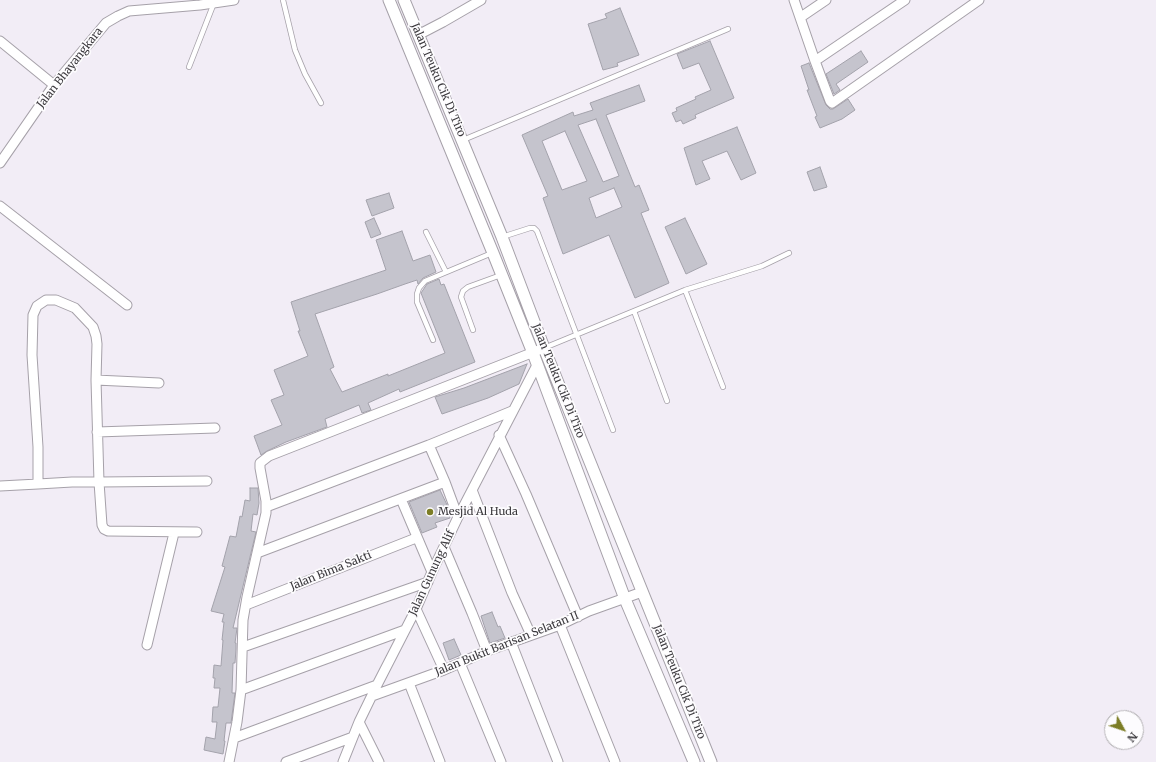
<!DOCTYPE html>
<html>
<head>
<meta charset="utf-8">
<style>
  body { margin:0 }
  #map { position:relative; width:1156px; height:762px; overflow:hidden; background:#f2edf6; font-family:Merriweather,serif }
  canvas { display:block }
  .north { position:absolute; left:1104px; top:710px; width:40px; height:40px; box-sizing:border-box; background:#fdfcfe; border:1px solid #b0aeb1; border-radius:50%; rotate:130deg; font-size:11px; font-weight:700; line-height:16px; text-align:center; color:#3c3a3e }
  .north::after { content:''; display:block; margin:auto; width:14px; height:18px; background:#7c7d25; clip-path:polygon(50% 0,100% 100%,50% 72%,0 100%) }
</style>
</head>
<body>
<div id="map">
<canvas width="1156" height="762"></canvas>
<div class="north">N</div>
</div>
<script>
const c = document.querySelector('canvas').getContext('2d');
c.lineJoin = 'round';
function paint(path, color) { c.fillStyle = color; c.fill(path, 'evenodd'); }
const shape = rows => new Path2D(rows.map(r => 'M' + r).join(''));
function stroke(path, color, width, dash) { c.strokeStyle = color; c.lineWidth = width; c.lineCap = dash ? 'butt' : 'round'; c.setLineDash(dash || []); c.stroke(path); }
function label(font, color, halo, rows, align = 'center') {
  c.font = font + ' Merriweather,serif'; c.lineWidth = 3.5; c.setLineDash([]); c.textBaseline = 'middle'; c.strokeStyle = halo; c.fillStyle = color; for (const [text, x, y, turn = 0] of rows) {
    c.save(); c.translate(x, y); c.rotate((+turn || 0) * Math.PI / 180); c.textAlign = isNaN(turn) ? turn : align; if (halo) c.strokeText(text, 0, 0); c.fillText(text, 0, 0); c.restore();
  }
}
const building = shape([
  [620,8,639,55,617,63,618,66,603,70,588,24,607,18,605,14,620,8],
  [710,41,734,98,695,115,696,118,683,124,681,120,676,122,672,113,677,111,676,108,696,99,695,97,711,90,699,63,683,69,677,54,710,41],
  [861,51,868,62,836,84,840,90,834,94,826,74,861,51],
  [809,63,826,105,830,109,833,109,848,99,855,110,842,119,820,128,815,117,817,116,807,90,809,90,801,66,809,63],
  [639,85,645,101,606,115,635,187,639,185,649,210,641,213,669,283,635,298,609,235,563,254,543,198,548,196,522,135,573,112,574,116,593,110,590,103,639,85],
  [596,119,619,176,603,182,578,125,596,119],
  [565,131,587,181,562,190,542,141,565,131],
  [614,188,622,207,596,218,589,198,614,188],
  [737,127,756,173,741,180,727,151,702,161,710,179,696,185,684,148,737,127],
  [820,167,827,187,814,191,807,172,820,167],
  [389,193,394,208,372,216,366,200,389,193],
  [374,218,381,234,371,238,365,222,374,218],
  [685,218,707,264,686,274,665,227,685,218],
  [402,231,413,261,430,255,436,272,423,278,418,284,417,280,405,284,377,294,315,314,334,367,330,369,342,392,388,374,388,376,445,353,421,293,427,284,439,279,441,285,444,284,475,362,400,392,399,389,368,403,371,410,362,413,359,405,325,419,327,427,286,442,267,451,261,455,254,436,282,425,271,400,284,395,274,370,308,356,298,331,300,331,291,302,386,270,376,240,402,231],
  [527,364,519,384,488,398,442,414,435,397,464,388,527,364],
  [250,488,258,488,259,503,257,515,253,514,251,531,256,532,233,628,237,628,235,643,236,643,236,649,235,663,233,663,232,693,235,693,231,723,226,723,224,741,225,741,223,754,204,750,206,737,215,739,217,722,212,722,213,707,218,707,220,688,214,688,215,678,213,678,214,665,221,666,223,640,222,640,224,622,222,622,224,614,211,611,225,567,222,566,230,536,236,537,240,516,242,517,245,500,250,501,250,488],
  [440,490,448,507,446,507,450,518,435,523,437,527,422,533,409,502,440,490],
  [492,612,498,627,500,626,505,638,490,643,481,616,492,612],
  [454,639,461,655,449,660,443,643,454,639]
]);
paint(building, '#c5c4cd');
stroke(building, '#a3a2ab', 1);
const service = shape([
  [283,0,295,50,305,74,321,103],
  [189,67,214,3],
  [463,140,728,29],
  [426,232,446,272],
  [502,237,530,228,534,228,537,231,613,430],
  [685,290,723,387],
  [634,311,667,401],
  [473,330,461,297,463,291,468,287,501,275],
  [433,340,417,302,417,294,419,288,425,281,492,253],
  [544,348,685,290,762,266,789,253]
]);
const minor = shape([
  [794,0,815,61,830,101,832,103,979,0],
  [801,17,826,0],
  [418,35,443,22,481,0],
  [0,41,54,85],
  [815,61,905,0],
  [0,163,54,85,106,23,118,16,129,11,200,5,234,0],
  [0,206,127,305],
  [96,380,159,383],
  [97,432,215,428],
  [499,435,526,494,578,617],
  [429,445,445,482,458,517],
  [0,486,38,484,72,482,99,482,96,380,97,344,96,336,93,327,75,308,56,300,46,300,37,306,33,315,32,355,38,447,38,484],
  [472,490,512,593,531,635],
  [401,499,432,572],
  [266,507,429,445,512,411],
  [197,532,108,531,104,529,102,525,99,482,207,481],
  [444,547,472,613,487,651],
  [257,553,445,482],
  [246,605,416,538],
  [416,609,444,670],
  [560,625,615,762],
  [511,642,558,762],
  [147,645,174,533],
  [243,647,428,582],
  [460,663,501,762],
  [409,683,440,762],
  [241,690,405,630],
  [372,696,444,670,487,651,560,625,589,611,642,592],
  [359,722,379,762],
  [234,738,377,685],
  [229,762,237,722,241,690,243,620,247,597,266,513,266,501,260,468,260,463,269,456,544,348],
  [286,762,353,737],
  [343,762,359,722,377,685,416,609,432,572,458,517,537,365]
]);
const tertiary = shape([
  [389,0,493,253,533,353,625,599,694,762],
  [404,0,502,237,544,348,711,762]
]);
stroke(service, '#a6a1a9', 6);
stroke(minor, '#a6a1a9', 11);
stroke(tertiary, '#a6a1a9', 13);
stroke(service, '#fff', 4.5);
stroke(minor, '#fff', 9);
stroke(tertiary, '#fff', 11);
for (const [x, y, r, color] of [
  [430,512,4,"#7c7d25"]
]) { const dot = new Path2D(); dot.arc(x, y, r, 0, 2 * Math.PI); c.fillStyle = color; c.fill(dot); stroke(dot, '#fdfcfe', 1.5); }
label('11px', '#3c3a3e', '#fdfcfe', [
  ["Jalan Bhayangkara",70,68,-52],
  ["Jalan Teuku Cik Di Tiro",438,80,67],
  ["Jalan Teuku Cik Di Tiro",558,381,68],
  ["Jalan Bima Sakti",331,571,-22],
  ["Jalan Gunung Alif",432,573,-65],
  ["Jalan Bukit Barisan Selatan II",507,644,-22],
  ["Jalan Teuku Cik Di Tiro",679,682,68]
]);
label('11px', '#3c3a3e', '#fdfcfe', [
  ["Mesjid Al Huda",438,512]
], 'left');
</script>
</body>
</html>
